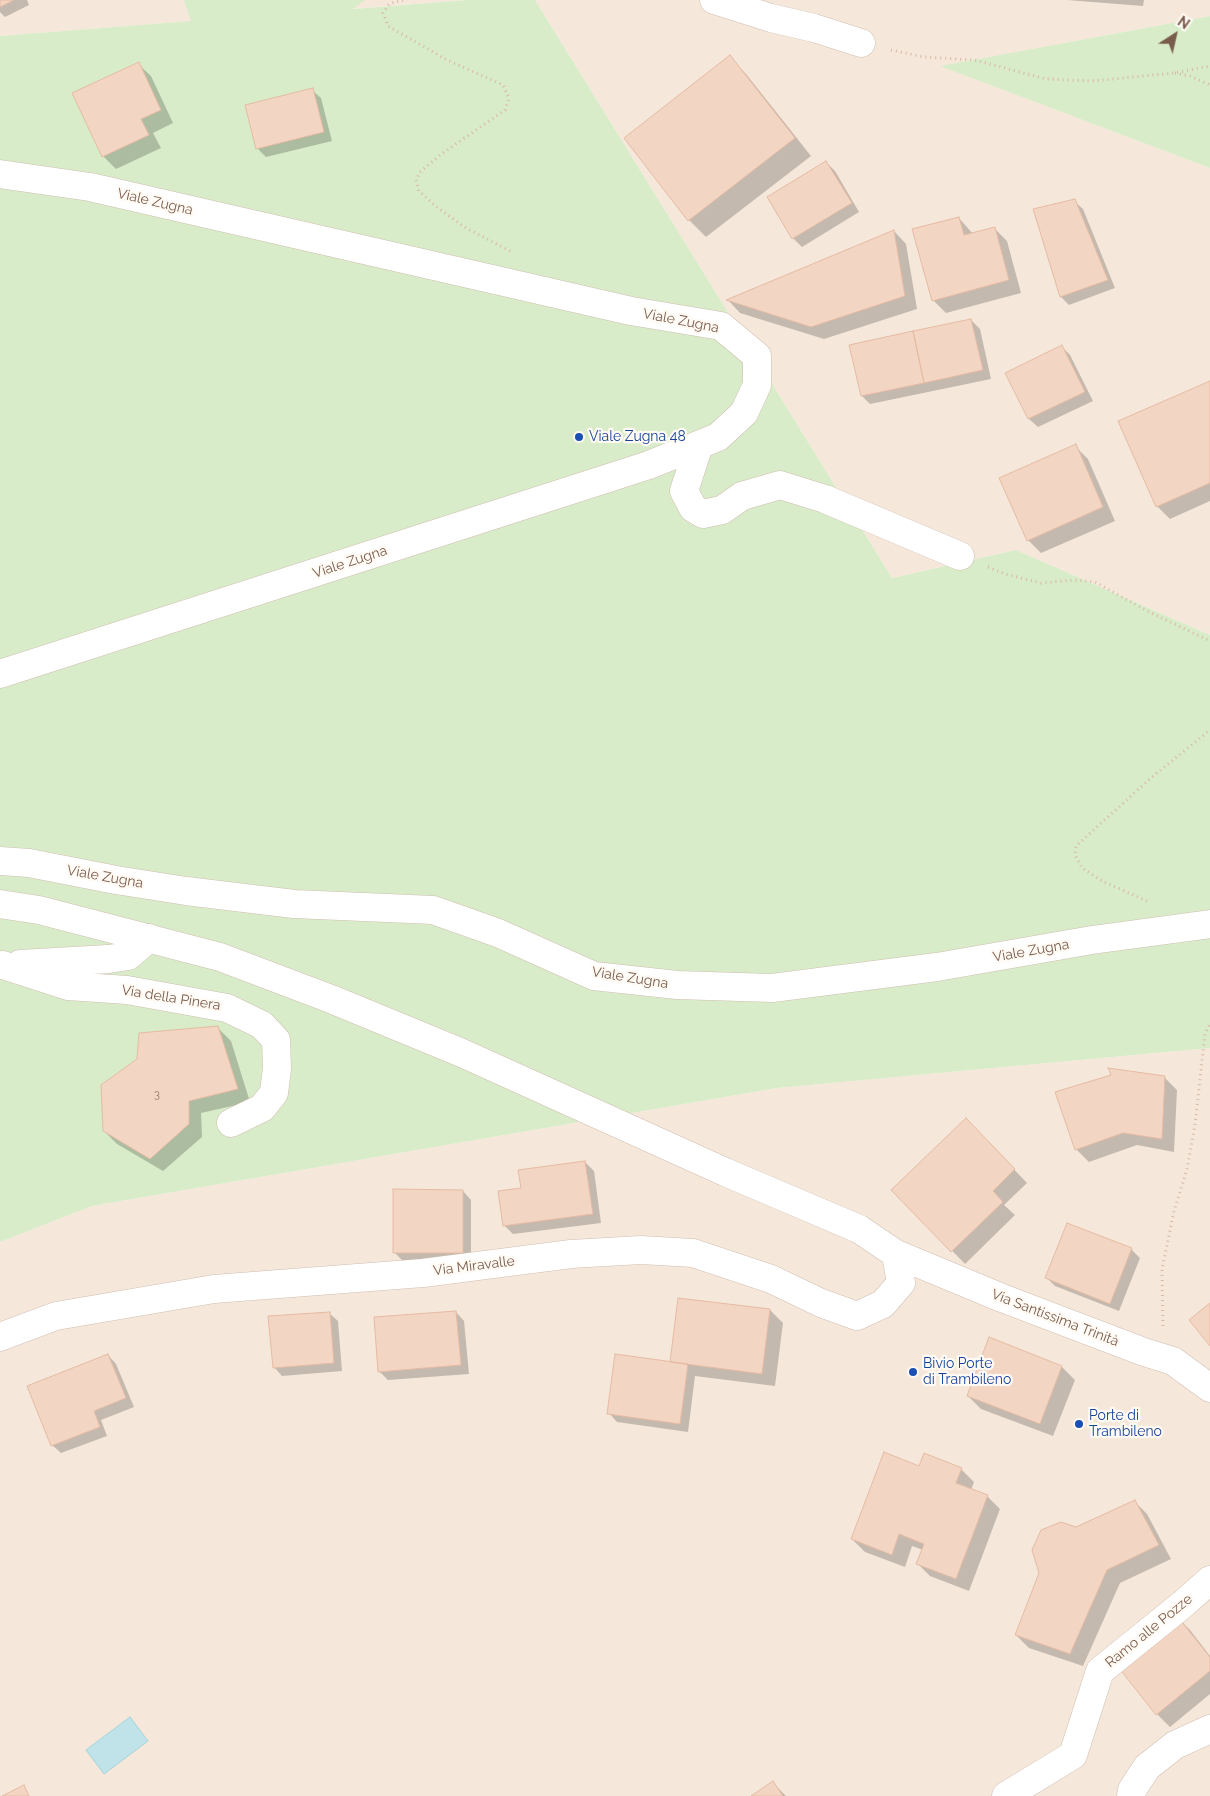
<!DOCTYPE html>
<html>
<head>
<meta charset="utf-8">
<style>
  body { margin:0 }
  #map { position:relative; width:1210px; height:1796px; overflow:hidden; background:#fdf6ec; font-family:Raleway,sans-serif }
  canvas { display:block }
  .north { position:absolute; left:1150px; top:10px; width:50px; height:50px; -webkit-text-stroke:4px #fffaf3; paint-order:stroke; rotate:35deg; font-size:14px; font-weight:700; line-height:20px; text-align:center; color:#7a5c4d }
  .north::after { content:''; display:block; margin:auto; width:18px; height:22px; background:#7a5c4d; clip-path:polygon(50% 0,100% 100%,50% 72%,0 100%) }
</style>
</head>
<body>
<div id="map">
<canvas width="1210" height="1796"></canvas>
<div class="north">N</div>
</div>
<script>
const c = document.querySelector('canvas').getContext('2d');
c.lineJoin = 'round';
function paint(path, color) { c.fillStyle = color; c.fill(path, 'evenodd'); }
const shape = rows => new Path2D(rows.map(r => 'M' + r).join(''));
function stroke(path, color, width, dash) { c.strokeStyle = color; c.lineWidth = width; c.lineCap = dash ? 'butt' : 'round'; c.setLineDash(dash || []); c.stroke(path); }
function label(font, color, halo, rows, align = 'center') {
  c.font = font + ' Raleway,sans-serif'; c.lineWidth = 4.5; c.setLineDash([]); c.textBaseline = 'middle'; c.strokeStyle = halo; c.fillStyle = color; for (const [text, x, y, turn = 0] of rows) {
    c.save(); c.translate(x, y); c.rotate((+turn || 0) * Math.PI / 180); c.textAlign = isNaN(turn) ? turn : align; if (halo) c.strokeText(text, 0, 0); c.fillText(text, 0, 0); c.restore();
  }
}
paint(shape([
  [0,0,467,0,0,36],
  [535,0,1210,0,1210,16,941,66,1210,168,1210,635,1016,550,892,578],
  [1210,1048,1210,1796,0,1796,0,1242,92,1206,777,1088]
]), '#f5e8da');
paint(shape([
  [184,0,365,0,353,9,467,0,535,0,892,578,1016,550,1210,635,1210,1048,777,1088,92,1206,0,1242,0,36,191,21],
  [1210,16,1210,168,940,66]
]), '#d8ecc9');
const water = shape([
  [130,1717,148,1741,104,1774,86,1750,130,1717]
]);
paint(water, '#bfe3e8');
stroke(water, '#a5d3da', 1);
paint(shape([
  [0,0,27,0,29,5,5,17,0,12],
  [1067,0,1144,0,1143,6],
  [729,57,746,74,811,156,706,237,689,220],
  [138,64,151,76,173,123,153,133,161,148,116,169,103,156],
  [312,90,321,98,332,141,266,157,257,148],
  [826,162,835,171,859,212,802,247,793,238],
  [1074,201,1083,209,1115,288,1069,305,1061,297,1035,210],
  [959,218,973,234,994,228,1007,241,1021,293,946,313,933,300],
  [894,231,906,244,917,309,824,339,740,313,728,300],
  [971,320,980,329,991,379,870,404,862,396],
  [1062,347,1070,355,1093,401,1038,427,1029,419,1007,373],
  [1210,382,1210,501,1170,519,1157,506],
  [1075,446,1088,459,1115,521,1041,553,1028,540],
  [218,1028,231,1041,250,1102,201,1113,202,1137,163,1171,117,1144,104,1131],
  [1164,1077,1177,1090,1174,1152,1137,1145,1089,1162,1076,1149],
  [979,1133,1027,1183,1004,1205,1015,1215,965,1264,893,1190],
  [585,1162,594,1171,601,1223,513,1234,504,1225],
  [463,1191,471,1200,471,1261,403,1261,394,1252],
  [1131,1249,1140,1258,1119,1311,1055,1286,1047,1278],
  [679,1299,770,1310,783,1323,775,1386,695,1376,688,1432,617,1422,609,1413,671,1363],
  [456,1312,464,1321,469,1374,388,1380,379,1371],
  [329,1313,338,1321,342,1371,282,1376,274,1367],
  [108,1355,116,1364,134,1407,101,1420,107,1436,61,1453,52,1445],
  [1062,1367,1075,1380,1053,1436,981,1409,968,1396],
  [961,1469,974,1482,971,1490,987,1496,1000,1509,969,1591,930,1576,917,1563,923,1550,912,1546,905,1567,865,1552,852,1539],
  [1134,1501,1147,1514,1171,1559,1120,1583,1083,1666,1029,1648,1016,1635,1076,1528],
  [1177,1617,1190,1630,1210,1656,1210,1694,1170,1727,1157,1714],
  [773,1783,786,1796,754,1796]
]), '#0003');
const building = shape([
  [0,0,14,0,0,7,0,0],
  [730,55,795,138,688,221,624,138,730,55],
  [139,62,161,110,141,119,149,135,102,157,72,93,139,62],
  [313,88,324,132,256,149,245,105,313,88],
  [826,161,852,203,792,239,767,197,826,161],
  [1075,199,1108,280,1060,297,1033,209,1075,199],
  [959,217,964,235,995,227,1009,280,932,301,912,229,959,217],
  [894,230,905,296,811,327,726,300,894,230],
  [971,319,983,370,924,383,913,331,971,319],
  [913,331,924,383,861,396,849,345,913,331],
  [1062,345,1085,392,1028,419,1005,373,1062,345],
  [1210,381,1210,483,1156,507,1118,421,1210,381],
  [1076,444,1103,507,1027,541,999,478,1076,444],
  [218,1026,238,1089,189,1101,189,1124,150,1159,103,1131,101,1085,137,1059,139,1033,218,1026],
  [1108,1068,1165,1076,1162,1139,1123,1133,1075,1150,1055,1092,1111,1075,1108,1068],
  [966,1118,1015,1169,993,1191,1003,1202,951,1252,891,1190,966,1118],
  [585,1161,593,1214,503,1226,498,1191,521,1188,518,1170,585,1161],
  [393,1189,463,1190,463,1253,393,1253,393,1189],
  [1067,1223,1132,1248,1110,1304,1045,1278,1067,1223],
  [678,1298,770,1309,762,1374,670,1362,678,1298],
  [1210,1303,1210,1346,1189,1320,1210,1303],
  [456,1311,461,1365,378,1372,374,1317,456,1311],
  [330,1312,334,1363,273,1368,268,1316,330,1312],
  [989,1337,1062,1366,1040,1424,967,1396,989,1337],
  [108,1354,126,1398,94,1411,100,1427,51,1446,27,1386,108,1354],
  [615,1354,688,1364,680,1424,607,1414,615,1354],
  [884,1452,919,1466,924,1453,962,1468,956,1483,988,1495,956,1579,916,1564,924,1544,899,1534,892,1555,851,1539,884,1452],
  [1135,1500,1159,1545,1107,1570,1070,1654,1015,1635,1039,1573,1032,1550,1041,1530,1061,1522,1076,1527,1135,1500],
  [1177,1616,1210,1657,1210,1671,1156,1715,1115,1663,1177,1616],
  [773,1781,783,1796,751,1796,773,1781],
  [24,1785,29,1796,2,1796,24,1785]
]);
paint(building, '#f3d5c3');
stroke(building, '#e6bba3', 1);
const minor = shape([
  [714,0,771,18,814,28,861,43],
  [0,174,90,187,631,311,721,326,757,356,757,385,744,413,718,437,649,465,0,674],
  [699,445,684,491,693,508,703,514,722,510,742,496,780,485,825,499,960,556],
  [0,861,29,863,116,880,186,891,294,904,433,910,498,933,594,976,677,985,772,988,937,967,1092,940,1210,924],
  [0,904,39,910,220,957,331,999,462,1053,725,1172,859,1229,896,1254,1002,1298,1144,1352,1173,1361,1210,1388],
  [20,964,109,959,128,956,149,938],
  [3,965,68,986,127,990,227,1008,262,1025,276,1040,277,1068,274,1093,262,1108,231,1123],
  [0,1337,56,1316,214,1289,423,1273,571,1254,641,1250,693,1253,771,1279,821,1303,857,1316,883,1304,901,1283,896,1254],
  [1006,1796,1073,1755,1100,1671,1183,1604,1210,1580],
  [1131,1796,1132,1790,1147,1767,1175,1745,1210,1729]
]);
stroke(minor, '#d1beb0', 29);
stroke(shape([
  [403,0,389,4,383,13,388,26,447,60,503,85,509,98,505,110,440,155,420,172,416,180,419,191,438,208,466,228,510,251],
  [891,50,924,57,975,60,1046,79,1092,81,1174,73,1210,66],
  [1175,73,1190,76,1210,85],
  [988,567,1005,574,1041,583,1074,580,1095,582,1147,611,1210,641],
  [1147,901,1104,882,1082,868,1075,855,1076,846,1152,777,1210,730],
  [1163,1326,1162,1270,1174,1211,1187,1169,1195,1125,1205,1034,1210,1024]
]), '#d9b8a5', 3, [1, 4]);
stroke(minor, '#fff', 28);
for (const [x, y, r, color] of [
  [579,437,5,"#1a4fb4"],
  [913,1372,5,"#1a4fb4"],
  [1079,1424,5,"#1a4fb4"]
]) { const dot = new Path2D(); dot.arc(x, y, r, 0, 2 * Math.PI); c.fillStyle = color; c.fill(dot); stroke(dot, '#fffaf3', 2); }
label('11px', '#987a6a', null, [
  ["3",157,1095]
]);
label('14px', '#7a5c4d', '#fffaf3', [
  ["Viale Zugna",155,202,13],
  ["Viale Zugna",681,321,11],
  ["Viale Zugna",350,562,-18],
  ["Viale Zugna",105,877,10],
  ["Viale Zugna",1031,951,-10],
  ["Viale Zugna",630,978,9],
  ["Via della Pinera",171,998,9],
  ["Via Miravalle",474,1266,-7],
  ["Via Santissima Trinità",1055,1318,21],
  ["Ramo alle Pozze",1149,1631,-39]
]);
label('14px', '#164399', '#fffaf3', [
  ["Viale Zugna 48",589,437],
  ["Bivio Porte",923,1364],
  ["di Trambileno",923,1380],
  ["Porte di",1089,1416],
  ["Trambileno",1089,1432]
], 'left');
</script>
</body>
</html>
